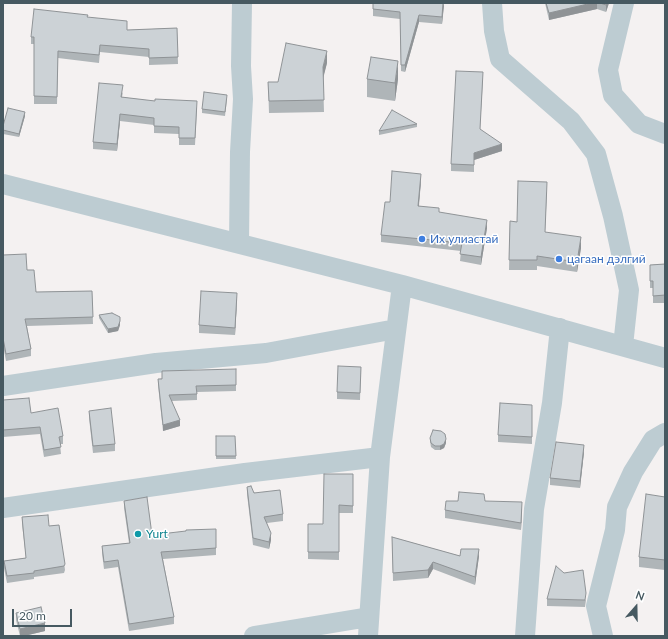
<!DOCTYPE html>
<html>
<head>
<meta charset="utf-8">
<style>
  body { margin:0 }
  #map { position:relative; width:668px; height:639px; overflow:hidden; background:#f4f1f1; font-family:Lato,sans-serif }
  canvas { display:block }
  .frame { position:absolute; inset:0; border:4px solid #465961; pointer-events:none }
  .north { position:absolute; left:616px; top:587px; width:40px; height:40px; -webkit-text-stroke:3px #fff; paint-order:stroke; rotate:20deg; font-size:11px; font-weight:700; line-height:16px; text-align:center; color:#465961 }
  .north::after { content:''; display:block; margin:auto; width:14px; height:18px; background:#465961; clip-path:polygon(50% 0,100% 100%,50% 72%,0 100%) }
  .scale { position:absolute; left:12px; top:609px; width:60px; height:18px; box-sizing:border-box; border:2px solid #465961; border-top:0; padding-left:5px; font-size:12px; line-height:14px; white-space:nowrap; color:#465961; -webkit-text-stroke:3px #fff; paint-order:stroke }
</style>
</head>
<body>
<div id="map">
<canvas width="668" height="639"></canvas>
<div class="frame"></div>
<div class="north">N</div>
<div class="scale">20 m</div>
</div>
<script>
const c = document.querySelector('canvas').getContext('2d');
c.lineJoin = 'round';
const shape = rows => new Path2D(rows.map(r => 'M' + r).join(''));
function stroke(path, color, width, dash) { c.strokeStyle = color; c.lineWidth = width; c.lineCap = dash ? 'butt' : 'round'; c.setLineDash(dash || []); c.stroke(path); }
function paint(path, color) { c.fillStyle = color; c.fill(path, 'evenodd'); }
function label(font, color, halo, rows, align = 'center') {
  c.font = font + ' Lato,sans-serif'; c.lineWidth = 3; c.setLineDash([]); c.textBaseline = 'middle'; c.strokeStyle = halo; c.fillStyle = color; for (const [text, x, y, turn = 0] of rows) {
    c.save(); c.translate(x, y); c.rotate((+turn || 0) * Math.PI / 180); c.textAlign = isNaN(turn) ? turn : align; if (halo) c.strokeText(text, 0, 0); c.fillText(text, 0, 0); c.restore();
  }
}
stroke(shape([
  [492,3,494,31,500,59,571,121,596,154,613,216,629,290,623,346],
  [624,3,608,70,613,95,639,124,665,134],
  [3,184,402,285,665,358],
  [239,244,240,152,243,99,241,66,242,3],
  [3,386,156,363,266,353,396,329],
  [3,508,245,473,380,457],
  [254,636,369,617],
  [368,636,380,457,402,285],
  [525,636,534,509,552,403,560,328],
  [603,636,596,606,615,530,617,507,633,472,653,440,665,433]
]), '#bdccd2', 20);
paint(shape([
  [444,3,442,24,419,22,405,72,401,71,400,19,373,16,373,9],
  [545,3,609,3,606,12,597,9,549,20],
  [88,18,127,30,177,28,178,64,149,65,149,57,100,52,99,63,58,58,57,104,34,104,34,44,31,44,31,37],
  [327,63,323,77,324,112,269,113,268,82,278,82],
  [367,79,398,79,395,101,367,97],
  [483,79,480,129,502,151,474,160,474,172,451,171,451,164],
  [123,92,122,97,197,108,195,145,179,145,179,134,154,133,154,125,120,121,117,151,93,149,93,142],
  [227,99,225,116,202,113,202,109],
  [25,116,19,137,3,134,3,126],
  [417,124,417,127,379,135,379,131],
  [421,181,419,206,487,228,481,265,460,261,461,251,381,242,381,235,390,202],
  [547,192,545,232,581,248,577,272,537,266,537,270,509,270,510,221,517,222],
  [3,255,27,270,36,292,92,291,93,324,27,326,31,349,31,356,6,361,3,345],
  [665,264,665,303,653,303,653,288,650,288,650,265],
  [237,300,235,335,199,333,199,325],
  [99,315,120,325,118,331,108,333,99,318],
  [361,367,360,400,337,399,337,392],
  [236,369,236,391,197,392,197,400,172,401,180,426,163,431,158,385,158,379],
  [3,400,63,436,63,444,60,444,61,454,44,457,40,434,3,437],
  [532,405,532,444,498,442,498,435],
  [89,411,115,444,115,451,93,453,89,418],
  [216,436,235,436,236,459,216,459],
  [430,438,446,443,444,448,440,450,435,450,431,447,430,441],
  [584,452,580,488,550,485,550,478],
  [353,474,353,513,339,513,339,560,308,559,308,524,323,524],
  [247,487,283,514,283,521,267,523,271,540,269,549,253,545,247,494],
  [665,497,665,570,639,567,639,557],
  [124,501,152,535,216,548,216,555,163,559,174,617,174,624,129,631,118,567,104,569,102,553,102,546,129,543,124,508],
  [485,501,522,509,521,530,445,518,445,510],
  [22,517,49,526,59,525,65,570,64,573,34,577,34,579,7,583,4,568,4,561,26,558,22,524],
  [392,537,460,556,479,556,475,585,433,569,428,578,393,581],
  [547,599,586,600,585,607,547,606],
  [16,613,45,631,24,636,20,636,16,620]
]), '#afb5b8');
paint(shape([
  [443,3,444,6,442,24,442,17],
  [592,3,597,3,597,9,549,20,549,13],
  [606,3,609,3,606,12],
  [419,15,419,22,405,72,405,65],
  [327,51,327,63,323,79,323,67],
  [398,61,398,79,395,101,395,83],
  [25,112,25,116,19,137,19,134],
  [120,114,120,121,117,151,117,144],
  [502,144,502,151,474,160,474,172,474,153],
  [421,174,421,181,418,213,418,206],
  [487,220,487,228,481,265,481,257],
  [581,237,581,248,577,272,577,262],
  [237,293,237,300,235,335,235,328],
  [120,321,120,325,118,331,108,333,108,329],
  [180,420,180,426,163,431,163,425],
  [446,439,446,443,444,448,440,450,440,446],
  [584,445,584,452,580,488,580,481],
  [522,502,522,509,521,530,521,523],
  [271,533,271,540,269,549,269,542],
  [479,549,479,556,475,585,475,577],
  [433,562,433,569,428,578,428,570],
  [45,623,45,631,24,636,20,636,20,629]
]), '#8f9396');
const building = shape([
  [373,3,443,3,442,17,419,15,405,65,401,65,400,12,373,9,373,3],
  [546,3,592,3,549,13,546,3],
  [600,3,606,3,606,5,600,3],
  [34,9,88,15,87,17,127,21,127,30,177,28,178,57,149,58,149,49,100,45,99,55,58,51,57,97,34,96,34,37,31,37,34,9],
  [286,43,327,51,323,67,324,100,269,101,268,82,278,82,286,43],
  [371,57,398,61,395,83,367,79,371,57],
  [456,71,483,72,480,129,502,144,474,153,474,165,451,164,456,71],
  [99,83,123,85,121,97,155,101,155,99,197,101,195,138,179,138,179,127,154,126,154,118,120,114,117,144,93,142,99,83],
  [204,92,227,95,225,112,202,109,204,92],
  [8,108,25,112,19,134,3,130,3,126,8,108],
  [392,110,417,124,379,131,392,110],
  [392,171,421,174,418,206,439,208,439,212,487,220,481,257,460,254,462,243,381,235,385,202,390,202,392,171],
  [518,181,547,182,545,232,581,237,577,262,537,256,537,260,509,260,510,221,517,222,518,181],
  [26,254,27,270,34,270,36,292,92,291,93,317,25,319,31,349,6,354,3,338,3,255,26,254],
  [665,264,665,295,653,296,653,281,650,281,650,265,665,264],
  [201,291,237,293,235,328,199,325,201,291],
  [112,313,120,317,120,321,118,327,108,329,99,315,112,313],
  [338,366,361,367,360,393,337,392,338,366],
  [236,369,236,385,196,386,197,394,169,395,180,420,163,425,158,379,162,379,162,371,236,369],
  [29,398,31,413,58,408,63,436,59,437,61,447,44,450,40,427,3,430,3,400,29,398],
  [500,403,532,405,532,437,498,435,500,403],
  [111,408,115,444,93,446,89,411,111,408],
  [433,430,441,431,445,434,446,439,444,444,440,446,435,446,431,443,430,438,433,430],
  [216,436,235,436,236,456,216,456,216,436],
  [556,442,584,445,580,481,550,478,556,442],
  [324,474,353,474,353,506,339,505,339,552,308,552,308,524,323,524,324,474],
  [251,486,254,493,280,490,283,514,264,517,271,533,269,542,253,538,247,487,251,486],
  [459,492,484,494,485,501,522,502,521,523,445,510,446,501,458,501,459,492],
  [646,494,665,497,665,560,639,557,646,494],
  [147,497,152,535,186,531,186,530,216,529,216,548,161,552,174,617,129,624,118,560,104,562,102,546,130,543,124,501,147,497],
  [48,515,49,526,59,525,65,564,64,566,34,571,34,573,7,576,4,561,26,558,22,517,48,515],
  [392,537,460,556,461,549,479,549,475,577,433,562,428,570,393,573,392,537],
  [556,566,564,573,583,570,586,593,585,600,547,599,556,566],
  [41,607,45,623,20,629,16,613,41,607]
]);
paint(building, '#ccd2d6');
stroke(building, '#8f9396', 1);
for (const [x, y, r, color] of [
  [422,239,4,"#3f7fe0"],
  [559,259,4,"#3f7fe0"],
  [138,534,4,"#0f9aa8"]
]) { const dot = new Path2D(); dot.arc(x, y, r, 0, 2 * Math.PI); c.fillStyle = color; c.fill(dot); stroke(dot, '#fff', 1.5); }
label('12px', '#366cbe', '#fff', [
  ["Их улиастай",430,239],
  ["цагаан дэлгий",567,259]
], 'left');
label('12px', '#0d838f', '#fff', [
  ["Yurt",146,534]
], 'left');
</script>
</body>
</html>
